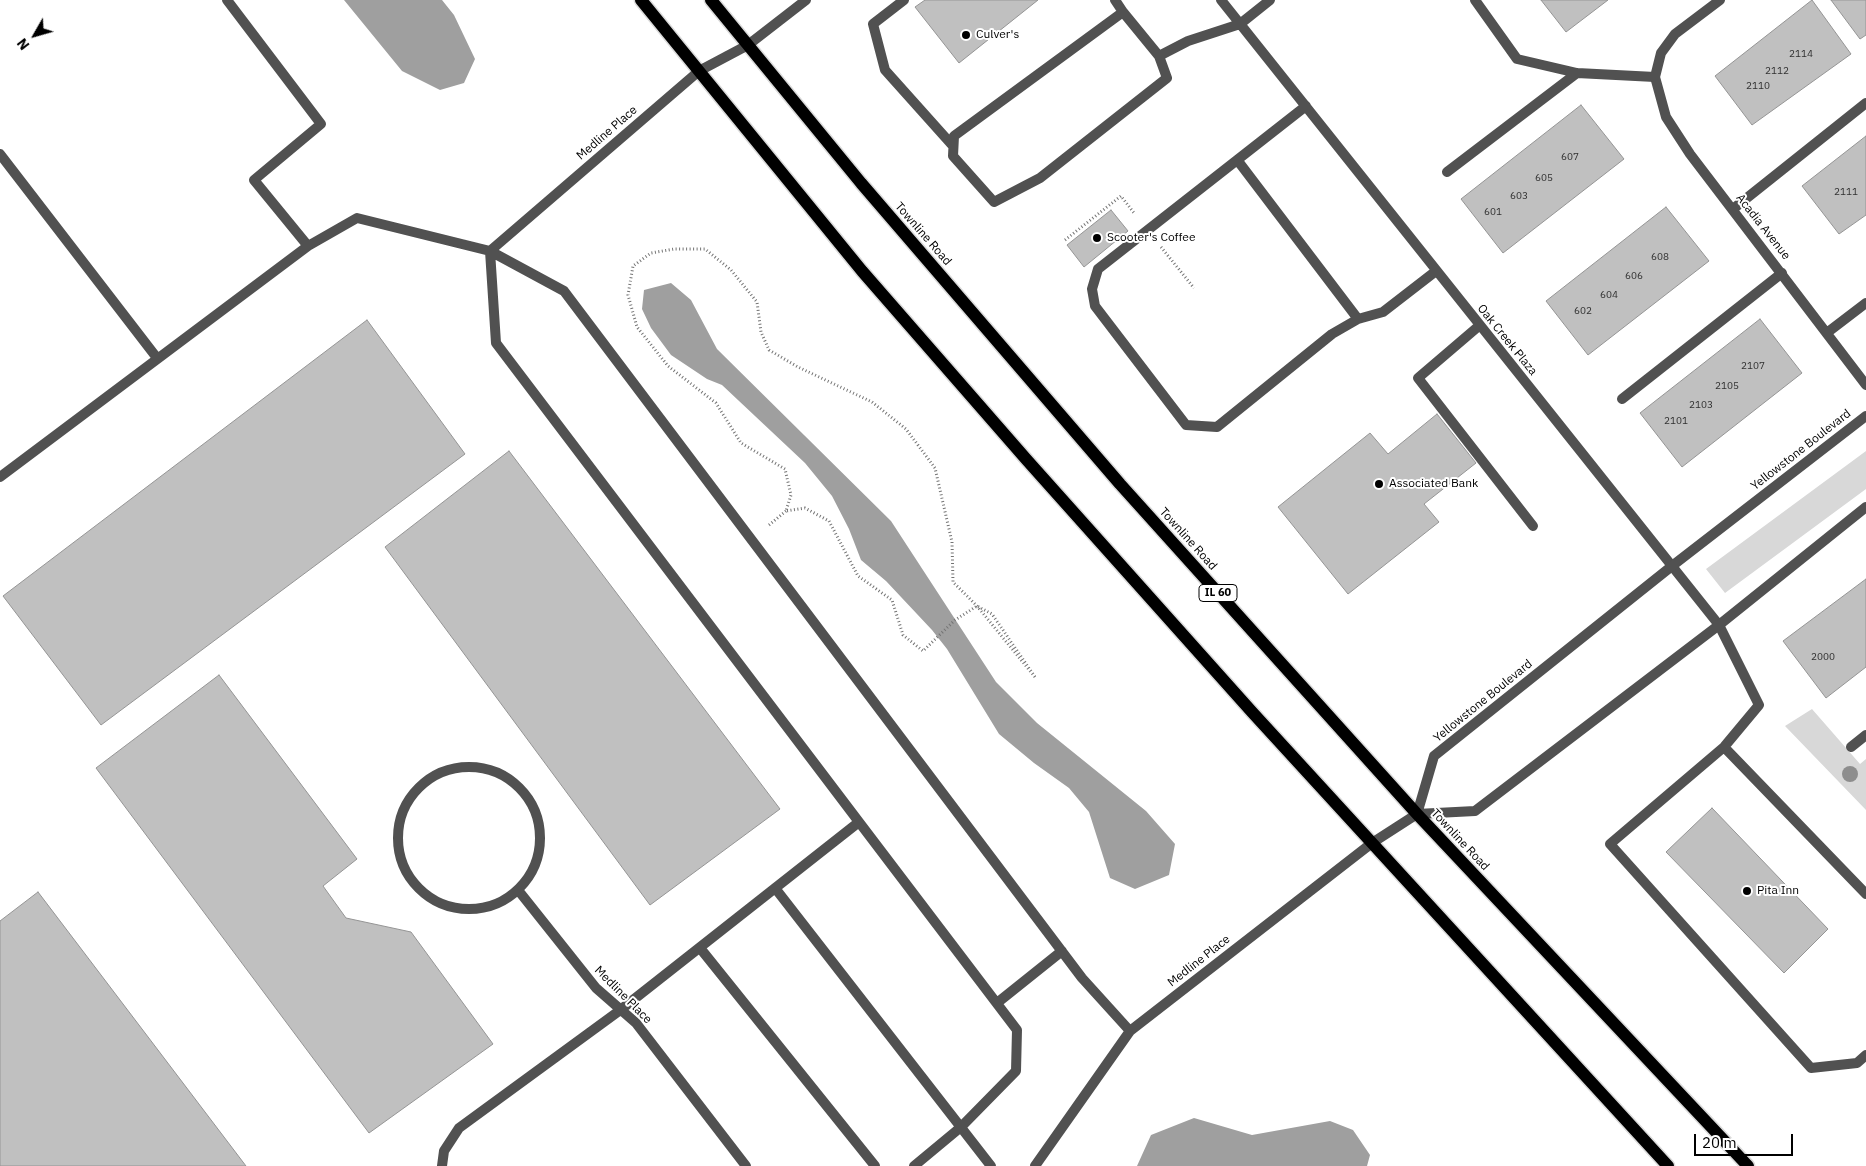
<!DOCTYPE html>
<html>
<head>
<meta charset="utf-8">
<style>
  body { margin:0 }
  #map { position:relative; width:1866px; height:1166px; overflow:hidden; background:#fff; font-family:"IBM Plex Sans",sans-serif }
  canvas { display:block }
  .north { position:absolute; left:10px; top:10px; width:50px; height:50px; -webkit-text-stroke:4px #fff; paint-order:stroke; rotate:232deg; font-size:14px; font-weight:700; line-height:20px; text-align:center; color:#000 }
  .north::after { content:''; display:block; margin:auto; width:18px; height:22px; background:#000; clip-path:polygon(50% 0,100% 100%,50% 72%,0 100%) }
  .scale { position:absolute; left:1694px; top:1134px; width:99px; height:22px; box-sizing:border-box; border:2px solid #000; border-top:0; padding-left:6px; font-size:15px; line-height:18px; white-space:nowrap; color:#000; -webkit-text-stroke:4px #fff; paint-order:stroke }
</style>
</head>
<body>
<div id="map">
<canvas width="1866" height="1166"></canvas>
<div class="north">N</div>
<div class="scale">20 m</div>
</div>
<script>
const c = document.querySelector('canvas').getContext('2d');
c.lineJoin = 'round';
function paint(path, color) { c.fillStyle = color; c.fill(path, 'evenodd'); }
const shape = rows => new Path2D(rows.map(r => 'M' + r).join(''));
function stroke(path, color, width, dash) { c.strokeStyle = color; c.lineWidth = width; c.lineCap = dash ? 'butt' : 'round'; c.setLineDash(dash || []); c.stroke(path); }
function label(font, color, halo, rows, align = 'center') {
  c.font = font + ' "IBM Plex Sans",sans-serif'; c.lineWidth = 4; c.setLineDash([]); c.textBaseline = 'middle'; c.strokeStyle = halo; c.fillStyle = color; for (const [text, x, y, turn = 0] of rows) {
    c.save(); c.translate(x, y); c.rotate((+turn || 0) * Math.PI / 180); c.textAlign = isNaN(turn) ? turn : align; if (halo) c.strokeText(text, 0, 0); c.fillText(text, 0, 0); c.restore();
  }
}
paint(shape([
  [1866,451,1866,489,1725,593,1706,569],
  [1812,709,1860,764,1866,759,1866,810,1785,726]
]), '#d8d8d8');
paint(shape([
  [344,0,442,0,454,15,475,59,464,83,440,90,402,71],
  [671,283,691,300,717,349,891,521,996,682,1037,723,1146,811,1175,844,1169,875,1135,889,1110,878,1089,812,1069,788,1034,763,999,734,947,649,932,630,886,581,861,560,849,529,832,496,805,463,722,385,707,379,671,355,651,328,642,309,644,290],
  [1194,1118,1252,1135,1330,1121,1353,1130,1370,1155,1367,1166,1137,1166,1151,1135]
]), '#9f9f9f');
const building = shape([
  [925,0,1038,0,959,63,915,7,925,0],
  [1541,0,1608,0,1566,32,1541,0],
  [1812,0,1851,54,1752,125,1715,76,1812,0],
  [1831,0,1866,0,1866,35,1860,39,1831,0],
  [1581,105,1624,159,1503,253,1461,199,1581,105],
  [1866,136,1866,215,1839,234,1802,186,1866,136],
  [1666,207,1709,261,1588,355,1546,301,1666,207],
  [1111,210,1128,231,1084,267,1067,245,1111,210],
  [1760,319,1802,373,1682,467,1640,413,1760,319],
  [367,320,465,454,101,725,3,596,367,320],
  [1437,414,1476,463,1424,504,1439,522,1348,594,1278,507,1370,433,1388,454,1437,414],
  [509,451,780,809,650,905,385,547,509,451],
  [1866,579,1866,667,1826,698,1783,641,1866,579],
  [219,675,357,859,323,886,346,918,411,932,493,1044,369,1133,96,768,219,675],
  [1712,808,1828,929,1784,973,1666,852,1712,808],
  [38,892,246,1166,0,1166,0,921,38,892]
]);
paint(building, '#c0c0c0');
stroke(building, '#959595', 1);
const primary = shape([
  [641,0,862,271,1026,459,1252,712,1668,1166],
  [711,0,861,183,1120,484,1417,814,1748,1166]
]);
stroke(primary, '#dbdbdb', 15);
stroke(shape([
  [1065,240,1121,196,1134,213],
  [1161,247,1194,288],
  [769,525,786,511],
  [1035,677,992,614,977,606,955,620,923,651,903,635,892,600,858,576,829,521,805,508,786,511,791,495,785,469,741,443,716,403,668,366,637,327,628,295,633,266,651,253,674,249,705,249,731,270,757,302,761,332,769,350,798,367,872,402,906,429,935,468,952,542,953,582,977,606,1035,677]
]), '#737373', 3, [1, 2.5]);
stroke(shape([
  [227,0,321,124,254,180,308,246],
  [904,0,873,24,885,70,953,146],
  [1115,0,1123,12],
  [1221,0,1719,625,1759,705,1724,747,1610,844,1811,1068,1857,1063,1866,1055],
  [1475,0,1517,59,1577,73,1655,77],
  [1123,12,1159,56,1167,78,1040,178,994,202,953,156,954,136,1123,12],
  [1159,56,1188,41,1240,24,1270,0],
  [1306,106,1098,269,1092,289,1095,306,1186,425,1217,427,1332,334,1358,319,1383,312,1436,271],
  [0,154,157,358],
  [1238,161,1358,319],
  [1447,172,1577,73],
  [1733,209,1866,103],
  [490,251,699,71,748,45,806,0],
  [1480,325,1418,378,1533,526],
  [1622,399,1782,273],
  [0,477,308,246,357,218,490,251,564,291,1082,978,1130,1031],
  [1724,747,1866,894],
  [1851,747,1866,735],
  '398 838a71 71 0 1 1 142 0a71 71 0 1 1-142 0Z',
  [859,822,1017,1030,1016,1071,961,1127,914,1166],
  [775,888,991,1166],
  [518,890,596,988,636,1023,746,1166],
  [700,948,875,1166],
  [997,1003,1062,951],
  [442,1166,444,1151,459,1128,619,1011,859,822,496,343,490,251],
  [1035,1166,1130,1031,1372,843,1417,814]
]), '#515151', 10);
stroke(shape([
  [1720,0,1675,34,1661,53,1655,77,1666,117,1690,154,1866,385],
  [1828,332,1866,303],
  [1866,416,1672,566,1434,756,1417,814,1475,811,1719,625,1866,507]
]), '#515151', 10);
stroke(primary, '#000', 12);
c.fillStyle = '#8d8d8d';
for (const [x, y] of [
  [1850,774]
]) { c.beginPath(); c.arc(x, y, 8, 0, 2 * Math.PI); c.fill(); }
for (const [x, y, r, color] of [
  [966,35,5,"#000"],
  [1097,238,5,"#000"],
  [1379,484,5,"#000"],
  [1747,891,5,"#000"]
]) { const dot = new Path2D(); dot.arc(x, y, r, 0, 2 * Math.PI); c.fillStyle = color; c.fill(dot); stroke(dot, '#fff', 2); }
label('10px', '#303030', null, [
  ["2114",1801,54],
  ["2112",1777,71],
  ["2110",1758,86],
  ["607",1570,157],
  ["605",1544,178],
  ["2111",1846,192],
  ["603",1519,196],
  ["601",1493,212],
  ["608",1660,257],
  ["606",1634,276],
  ["604",1609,295],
  ["602",1583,311],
  ["2107",1753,366],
  ["2105",1727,386],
  ["2103",1701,405],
  ["2101",1676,421],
  ["2000",1823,657]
]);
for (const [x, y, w] of [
  [1218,593,38]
]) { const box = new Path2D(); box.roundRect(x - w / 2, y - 8.5, w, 17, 4); c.fillStyle = '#fff'; c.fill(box); stroke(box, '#000', 1); }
label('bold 11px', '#000', null, [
  ["IL 60",1218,593]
]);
label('12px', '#000', '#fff', [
  ["Culver's",976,35],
  ["Scooter's Coffee",1107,238],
  ["Associated Bank",1389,484],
  ["Pita Inn",1757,891]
], 'left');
label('12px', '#000', '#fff', [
  ["Medline Place",607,133,-41],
  ["Acadia Avenue",1763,227,52],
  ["Townline Road",923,234,49],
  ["Oak Creek Plaza",1507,340,51],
  ["Yellowstone Boulevard",1801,450,-38],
  ["Townline Road",1188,539,48],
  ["Yellowstone Boulevard",1483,701,-39],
  ["Townline Road",1460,840,47],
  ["Medline Place",1199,961,-38],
  ["Medline Place",623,995,45]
]);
</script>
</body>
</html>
